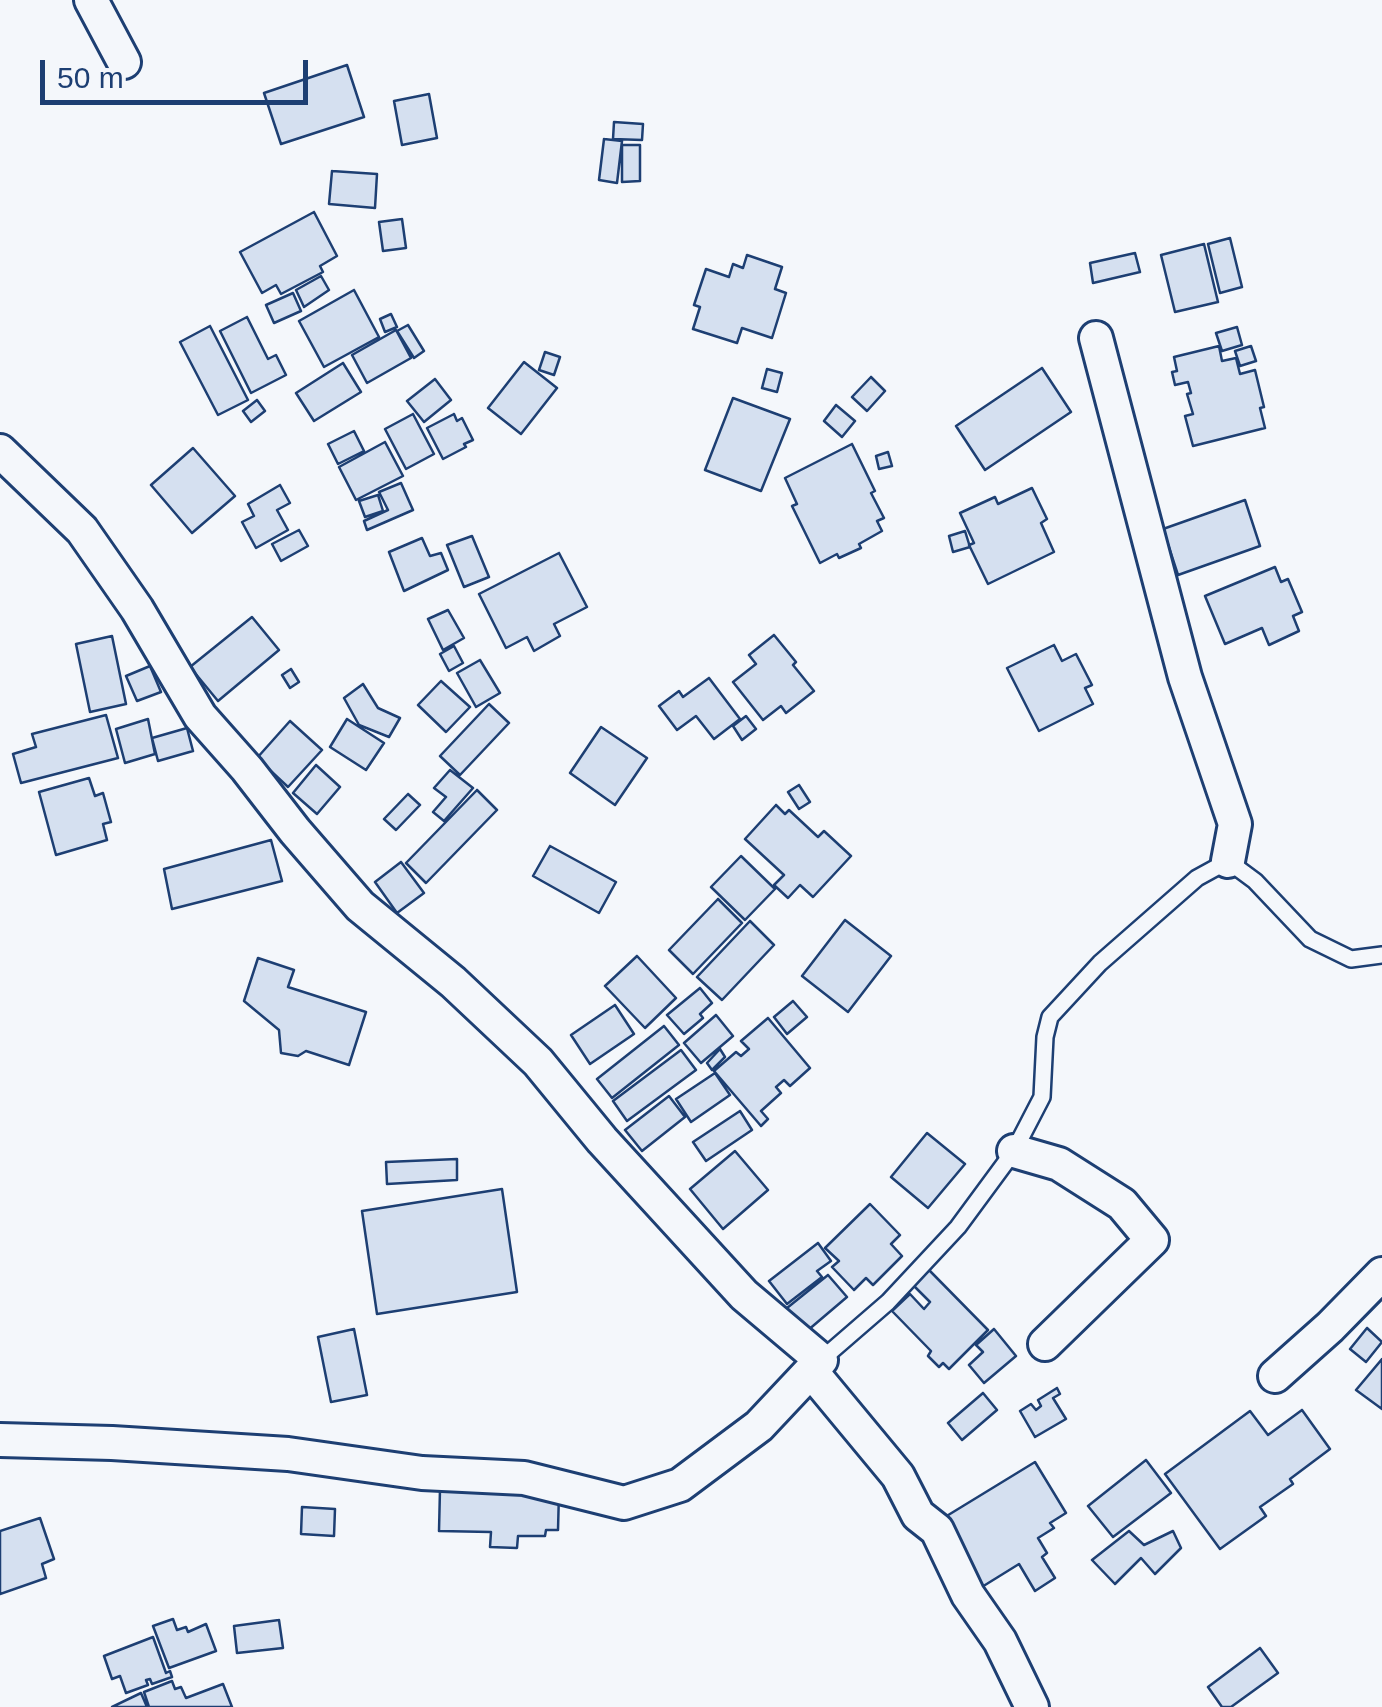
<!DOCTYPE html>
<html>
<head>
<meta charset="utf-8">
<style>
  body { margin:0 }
  #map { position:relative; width:1382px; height:1707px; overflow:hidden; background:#f4f7fb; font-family:Arial,sans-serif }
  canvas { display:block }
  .scale { position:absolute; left:40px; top:60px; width:268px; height:45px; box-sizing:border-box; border:5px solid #1d3f73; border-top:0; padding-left:12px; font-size:30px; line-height:35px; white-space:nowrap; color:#1d3f73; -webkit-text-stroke:8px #f4f7fb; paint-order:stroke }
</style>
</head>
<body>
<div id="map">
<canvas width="1382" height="1707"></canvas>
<div class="scale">50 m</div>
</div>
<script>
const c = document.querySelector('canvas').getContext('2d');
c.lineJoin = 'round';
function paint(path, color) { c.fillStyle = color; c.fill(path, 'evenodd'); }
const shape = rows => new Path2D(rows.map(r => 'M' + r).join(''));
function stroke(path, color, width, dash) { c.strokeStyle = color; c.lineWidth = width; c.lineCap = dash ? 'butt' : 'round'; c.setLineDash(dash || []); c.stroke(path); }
const building = shape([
  [347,65,364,117,281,144,264,93,347,65],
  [429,94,437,138,402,145,394,101,429,94],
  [614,122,643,124,642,140,613,139,614,122],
  [604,139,622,141,617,183,599,180,604,139],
  [622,145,640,145,640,181,622,182,622,145],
  [332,171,377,174,375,208,329,204,332,171],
  [314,212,337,256,320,266,323,272,281,294,276,285,262,293,240,252,314,212],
  [402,219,406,248,383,251,379,222,402,219],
  [1230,238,1242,287,1220,293,1208,244,1230,238],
  [1204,244,1218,302,1175,312,1161,255,1204,244],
  [1135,253,1140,272,1093,283,1090,263,1135,253],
  [747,255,782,267,775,289,786,293,772,338,742,328,737,343,693,329,700,307,694,305,706,269,729,277,733,264,743,268,747,255],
  [321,276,329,290,304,307,296,290,321,276],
  [354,290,379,337,324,367,299,321,354,290],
  [293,293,301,311,274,323,266,305,293,293],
  [391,314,397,327,385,332,380,319,391,314],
  [247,317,268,359,276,355,286,375,251,393,220,331,247,317],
  [408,325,424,351,414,358,397,331,408,325],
  [210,326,248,400,218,415,180,342,210,326],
  [1237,327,1242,345,1222,351,1216,333,1237,327],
  [396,330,411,358,367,383,352,355,396,330],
  [1219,346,1222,361,1236,358,1240,374,1255,370,1264,407,1260,408,1265,428,1193,446,1185,416,1193,414,1187,394,1191,393,1188,382,1175,385,1172,372,1177,371,1174,357,1219,346],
  [1251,346,1256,361,1240,366,1235,351,1251,346],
  [545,352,560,357,554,375,539,370,545,352],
  [524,362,557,388,521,434,488,408,524,362],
  [343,363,361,392,314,421,296,393,343,363],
  [1042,368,1071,412,985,470,956,426,1042,368],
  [767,369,782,373,777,392,762,388,767,369],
  [871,377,885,391,867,411,852,397,871,377],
  [435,379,451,400,424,422,407,401,435,379],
  [733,398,790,419,761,491,705,470,733,398],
  [257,400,265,411,251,422,243,411,257,400],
  [836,405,855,421,842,437,824,421,836,405],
  [413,414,434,454,406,469,385,429,413,414],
  [454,414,457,421,462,418,473,440,464,444,466,447,443,459,427,428,454,414],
  [354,431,364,451,338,464,328,444,354,431],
  [385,442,403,476,356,500,339,467,385,442],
  [852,444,875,491,871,493,884,518,877,521,882,531,859,544,861,548,839,558,837,554,820,563,792,506,797,504,785,478,852,444],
  [193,448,235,496,192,533,151,485,193,448],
  [888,452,892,466,879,469,876,456,888,452],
  [401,483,413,510,367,530,364,521,388,510,379,492,401,483],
  [280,485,290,503,277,510,288,530,256,548,242,522,254,516,248,504,280,485],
  [1032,488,1047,519,1041,523,1054,552,988,584,969,545,974,543,960,513,995,497,998,504,1032,488],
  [378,495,383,511,365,517,359,501,378,495],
  [1245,500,1260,546,1178,575,1163,529,1245,500],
  [299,530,308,546,281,561,272,544,299,530],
  [965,531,970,547,953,552,949,536,965,531],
  [472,536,489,577,464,587,447,545,472,536],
  [422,538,430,556,441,553,448,570,404,591,389,552,422,538],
  [559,553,587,607,554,624,560,636,534,651,527,637,506,648,479,594,559,553],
  [1275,567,1281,582,1288,579,1302,612,1293,616,1299,631,1269,645,1262,628,1225,644,1205,596,1275,567],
  [448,610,464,638,443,650,428,619,448,610],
  [252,617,279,650,218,701,190,667,252,617],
  [774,635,796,662,793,665,814,691,786,713,781,706,763,720,733,682,756,664,749,655,774,635],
  [112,636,126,704,90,712,76,644,112,636],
  [1054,645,1062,661,1076,654,1092,685,1085,688,1093,704,1039,731,1007,668,1054,645],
  [454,646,463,663,449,671,440,654,454,646],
  [480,660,500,693,476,707,457,673,480,660],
  [150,666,161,692,137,701,126,676,150,666],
  [291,669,299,682,290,688,282,675,291,669],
  [709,678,740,719,714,739,696,716,677,730,659,706,679,691,683,697,709,678],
  [441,681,470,707,446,732,418,705,441,681],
  [363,684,378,708,400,718,389,737,359,725,344,698,363,684],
  [489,704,509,723,460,775,440,756,489,704],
  [106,715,118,758,21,783,13,754,36,747,32,734,106,715],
  [746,716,756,729,742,740,733,726,746,716],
  [148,719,155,754,125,763,116,729,148,719],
  [347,719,384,743,366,770,330,747,347,719],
  [290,721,322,750,288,787,257,758,290,721],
  [601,727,647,758,615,805,570,773,601,727],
  [187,728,193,751,158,761,152,738,187,728],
  [316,765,340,787,317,814,293,793,316,765],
  [450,770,473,788,444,821,433,812,446,797,434,788,450,770],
  [89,778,95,796,103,793,111,822,103,824,107,840,56,855,39,792,89,778],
  [799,785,810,802,799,809,788,792,799,785],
  [477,790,497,810,426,883,406,863,477,790],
  [408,794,420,805,396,830,384,819,408,794],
  [776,805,785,814,789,810,818,837,824,831,851,856,813,897,800,885,788,898,774,885,784,875,745,839,776,805],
  [271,840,282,881,172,909,164,869,271,840],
  [550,846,616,882,599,913,533,876,550,846],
  [741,856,775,889,745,920,711,887,741,856],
  [401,862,424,893,397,913,375,882,401,862],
  [718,899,742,923,693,974,669,950,718,899],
  [845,920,891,956,848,1012,802,976,845,920],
  [750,921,774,945,722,1000,697,977,750,921],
  [637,956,676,998,645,1028,605,986,637,956],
  [258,958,294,970,288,987,366,1012,349,1065,306,1051,298,1056,281,1053,279,1030,244,1001,258,958],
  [700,988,712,1003,700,1014,703,1018,684,1034,667,1015,700,988],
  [793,1001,807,1017,787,1034,774,1017,793,1001],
  [615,1005,634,1034,590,1064,571,1035,615,1005],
  [716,1015,733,1036,701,1063,684,1043,716,1015],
  [768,1018,810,1068,790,1086,784,1080,776,1087,781,1093,761,1111,768,1119,761,1126,714,1071,736,1052,741,1056,749,1049,741,1041,768,1018],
  [664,1026,679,1045,612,1098,597,1079,664,1026],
  [720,1049,725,1057,712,1070,707,1063,720,1049],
  [681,1050,696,1070,627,1121,613,1101,681,1050],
  [715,1073,730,1095,691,1122,676,1099,715,1073],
  [669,1096,685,1117,642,1151,625,1130,669,1096],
  [740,1111,752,1130,706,1161,693,1142,740,1111],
  [927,1133,965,1164,928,1208,891,1177,927,1133],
  [735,1151,768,1190,723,1229,690,1189,735,1151],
  [457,1159,457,1180,387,1184,386,1162,457,1159],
  [502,1189,517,1292,377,1314,362,1211,502,1189],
  [870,1204,900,1235,891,1244,902,1256,873,1285,866,1278,854,1290,832,1267,839,1261,825,1248,870,1204],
  [818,1243,831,1261,817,1271,822,1277,787,1304,769,1281,818,1243],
  [929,1270,988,1330,949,1369,943,1363,939,1367,928,1356,931,1351,892,1311,910,1294,924,1309,930,1302,913,1285,929,1270],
  [828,1275,847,1297,807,1331,787,1308,828,1275],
  [1367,1328,1382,1342,1366,1362,1350,1349,1367,1328],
  [354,1329,367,1395,331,1402,318,1337,354,1329],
  [994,1329,1016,1356,984,1383,969,1365,983,1352,976,1345,994,1329],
  [1382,1359,1382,1409,1356,1390,1382,1359],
  [1057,1388,1060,1394,1053,1398,1066,1419,1035,1437,1020,1411,1031,1404,1036,1410,1041,1406,1038,1400,1057,1388],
  [983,1393,997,1410,962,1440,948,1423,983,1393],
  [1302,1410,1330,1449,1290,1479,1293,1484,1260,1507,1266,1516,1220,1549,1165,1474,1250,1411,1268,1435,1302,1410],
  [1146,1460,1171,1493,1113,1537,1088,1506,1146,1460],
  [1035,1462,1066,1513,1050,1523,1054,1528,1038,1538,1047,1553,1042,1557,1055,1578,1035,1591,1019,1564,977,1590,945,1517,1035,1462],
  [440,1489,559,1492,558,1530,546,1530,545,1536,518,1536,517,1548,490,1547,491,1532,439,1531,440,1489],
  [302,1507,335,1509,334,1536,301,1534,302,1507],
  [40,1518,54,1559,42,1564,46,1578,0,1594,0,1531,40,1518],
  [1129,1531,1144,1545,1173,1531,1181,1548,1155,1574,1141,1558,1115,1584,1092,1560,1129,1531],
  [173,1619,177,1630,186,1627,188,1632,206,1624,216,1651,169,1668,153,1626,173,1619],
  [279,1620,283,1648,237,1653,234,1626,279,1620],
  [153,1637,166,1673,170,1671,172,1677,152,1684,150,1679,146,1680,148,1685,126,1693,120,1676,112,1679,104,1656,153,1637],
  [1260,1648,1278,1673,1231,1707,1222,1707,1208,1687,1260,1648],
  [172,1681,175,1689,181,1687,186,1698,223,1684,232,1707,149,1707,144,1692,172,1681],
  [141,1693,147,1707,112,1707,141,1693]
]);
paint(building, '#d5e0f0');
stroke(building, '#1d3f73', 2.5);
const service = shape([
  [821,1360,888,1302,958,1227,1014,1151,1042,1097,1045,1037,1050,1017,1100,963,1197,878,1228,861,1255,881,1310,939,1351,959,1382,955]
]);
const minor = shape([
  [91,0,124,62],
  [1096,338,1185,677,1235,824,1228,861],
  [0,451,82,530,137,609,200,716,247,769,295,831,360,906,453,982,538,1062,602,1140,744,1295,821,1360,759,1426,680,1485,624,1503,524,1478,422,1473,288,1454,112,1443,0,1440],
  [1014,1151,1059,1164,1122,1204,1152,1240,1045,1344],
  [811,1371,898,1476,918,1515,937,1530,968,1595,1000,1641,1032,1707],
  [1275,1376,1330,1327,1382,1274]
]);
stroke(service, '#1d3f73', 20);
stroke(minor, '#1d3f73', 38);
stroke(service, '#f4f7fb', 15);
stroke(minor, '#f4f7fb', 32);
</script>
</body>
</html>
